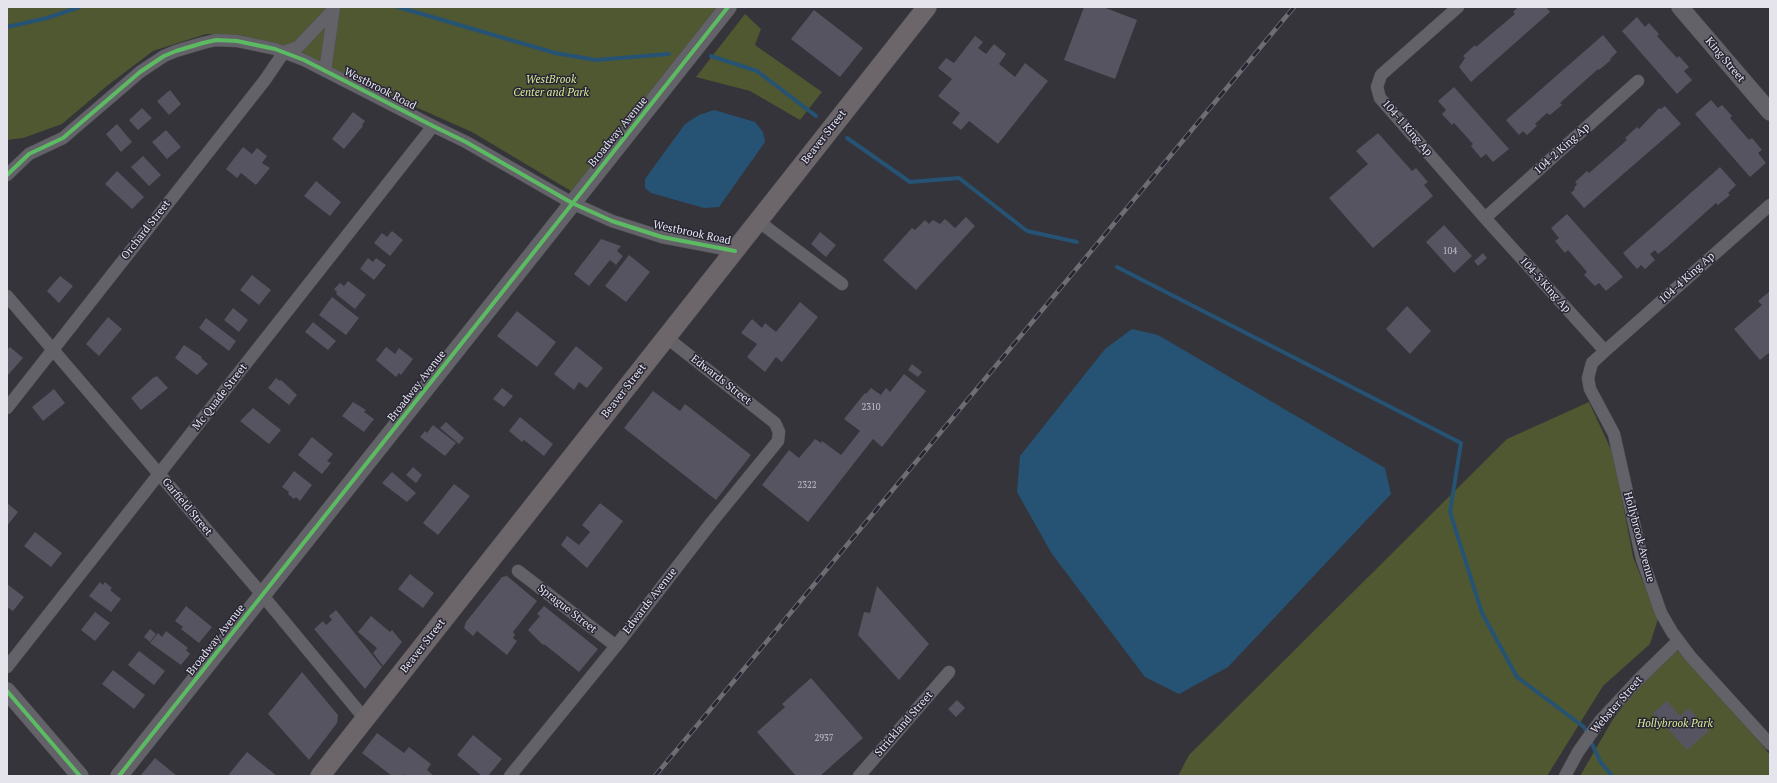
<!DOCTYPE html>
<html>
<head>
<meta charset="utf-8">
<style>
  body { margin:0 }
  #map { position:relative; width:1777px; height:783px; overflow:hidden; background:#34343a; font-family:"PT Serif",serif }
  canvas { display:block }
  .frame { position:absolute; inset:0; border:8px solid #e5e4ed; pointer-events:none }
</style>
</head>
<body>
<div id="map">
<canvas width="1777" height="783"></canvas>
<div class="frame"></div>
</div>
<script>
const c = document.querySelector('canvas').getContext('2d');
c.lineJoin = 'round';
function paint(path, color) { c.fillStyle = color; c.fill(path, 'evenodd'); }
const shape = rows => new Path2D(rows.map(r => 'M' + r).join(''));
function stroke(path, color, width, dash) { c.strokeStyle = color; c.lineWidth = width; c.lineCap = dash ? 'butt' : 'round'; c.setLineDash(dash || []); c.stroke(path); }
function label(font, color, halo, rows, align = 'center') {
  c.font = font + ' "PT Serif",serif'; c.lineWidth = 3; c.setLineDash([]); c.textBaseline = 'middle'; c.strokeStyle = halo; c.fillStyle = color; for (const [text, x, y, turn = 0] of rows) {
    c.save(); c.translate(x, y); c.rotate((+turn || 0) * Math.PI / 180); c.textAlign = isNaN(turn) ? turn : align; if (halo) c.strokeText(text, 0, 0); c.fillText(text, 0, 0); c.restore();
  }
}
paint(shape([
  [7,7,719,7,571,191,472,132,357,81,241,36,206,34,153,51,108,85,62,124,23,138,7,140],
  [745,14,761,29,755,45,822,92,800,120,750,91,696,77],
  [1589,402,1614,456,1633,557,1658,619,1650,644,1603,686,1547,776,1178,776,1189,755,1507,439],
  [1676,649,1736,713,1770,755,1770,776,1580,776,1613,719,1633,693]
]), '#4f5831');
paint(shape([
  [714,110,755,122,763,132,765,142,719,207,704,208,651,193,645,188,645,179,685,124,699,115],
  [1132,329,1158,335,1385,468,1391,494,1228,667,1179,694,1145,677,1052,554,1017,492,1020,456,1105,349]
]), '#265374');
stroke(shape([
  [398,7,555,53,596,60,669,54],
  [7,27,47,18,80,7],
  [711,56,757,71,816,116],
  [847,138,910,182,959,178,1027,231,1077,242],
  [1117,267,1461,443,1450,512,1482,613,1517,677,1584,727,1600,761,1612,776]
]), '#265374', 4);
paint(shape([
  [1084,7,1103,7,1137,20,1115,79,1064,60],
  [1518,7,1546,7,1550,12,1471,82,1459,67,1465,58,1463,56,1475,45,1476,47,1515,14,1513,12],
  [814,10,863,48,840,77,791,39],
  [1637,17,1645,27,1649,23,1659,34,1657,36,1677,58,1679,56,1689,67,1684,71,1692,80,1677,94,1622,31],
  [1603,35,1617,52,1610,59,1611,60,1599,70,1598,69,1560,103,1562,105,1550,115,1547,113,1535,124,1537,126,1527,135,1523,131,1519,135,1506,120],
  [975,36,983,42,978,48,986,54,994,44,1006,54,999,64,1015,77,1025,63,1048,81,998,144,969,121,961,130,952,123,960,113,938,96,952,79,938,68,946,58,954,63],
  [1454,87,1509,149,1493,162,1486,154,1481,158,1471,146,1473,144,1454,123,1452,125,1442,114,1446,110,1438,101],
  [170,90,181,104,169,115,157,101],
  [1711,100,1718,108,1722,105,1732,116,1730,118,1749,140,1752,138,1762,150,1758,153,1766,163,1750,177,1695,114],
  [1665,106,1681,124,1584,208,1571,193,1575,189,1574,188,1577,184,1575,182,1587,171,1589,173,1627,140,1625,138,1637,127,1639,129,1659,108,1661,109],
  [142,108,152,118,138,130,129,120],
  [353,112,365,121,362,125,363,126,344,149,332,139],
  [117,124,132,142,121,152,106,134],
  [166,130,181,147,167,159,152,142],
  [1378,133,1412,171,1416,168,1428,182,1424,185,1433,196,1373,248,1329,198,1368,164,1356,151],
  [243,147,252,154,257,148,267,156,262,163,270,168,256,185,241,173,237,178,226,169],
  [143,156,161,175,149,186,131,167],
  [1720,167,1736,185,1728,193,1730,195,1718,205,1716,203,1667,247,1658,254,1655,250,1650,254,1655,260,1645,269,1641,265,1637,269,1623,253],
  [117,171,144,197,132,209,105,184],
  [316,181,341,202,330,216,304,196],
  [1567,214,1623,277,1606,291,1599,283,1595,286,1584,275,1587,272,1568,250,1565,253,1555,241,1559,238,1551,228],
  [966,217,975,226,916,290,883,260,912,228,915,230,925,220,929,224,933,220,940,224,945,219,955,228],
  [1444,225,1472,256,1454,273,1426,242],
  [392,231,403,240,390,256,374,243,382,233,387,237],
  [820,232,836,245,826,257,811,244],
  [601,239,621,246,617,251,623,256,616,265,610,260,589,286,574,274],
  [1483,253,1487,258,1478,266,1474,261],
  [629,255,650,272,626,302,605,286],
  [368,258,373,262,376,258,386,265,374,280,360,269],
  [252,275,271,290,259,305,240,290],
  [60,276,73,286,59,303,47,291],
  [348,281,366,295,355,309,336,294,337,292,334,289,340,283,344,286],
  [1770,291,1770,352,1760,360,1734,329,1762,305,1758,301],
  [332,297,359,318,346,335,319,315],
  [800,302,818,317,782,362,776,357,765,372,747,357,757,344,741,333,752,319,762,328,765,323,776,332],
  [1407,306,1431,331,1410,354,1386,329],
  [233,308,248,320,239,332,224,320],
  [517,311,556,342,537,367,497,336],
  [108,317,122,329,99,356,86,344],
  [206,318,236,341,229,351,199,328],
  [313,322,336,341,328,350,305,332],
  [184,345,202,357,201,358,208,364,197,375,175,358],
  [576,346,603,368,587,388,579,382,574,390,554,374],
  [10,347,23,358,8,375,7,350],
  [386,347,395,354,399,348,413,359,401,375,399,373,396,377,376,360],
  [912,364,922,372,918,377,908,370],
  [904,374,926,391,882,447,873,439,808,522,762,485,789,450,799,458,815,439,821,443,822,441,841,455,860,431,844,419,865,393,866,394,871,388,881,395,886,388,890,392],
  [157,376,168,388,141,410,131,398,153,378],
  [276,378,280,381,281,380,297,395,289,405,268,388],
  [502,388,513,396,504,407,493,399],
  [54,389,65,403,43,421,32,407],
  [653,391,680,411,685,404,751,455,716,500,624,428],
  [353,402,366,410,364,412,374,419,364,432,342,416],
  [253,408,281,430,269,444,240,421],
  [520,417,553,444,544,456,524,440,522,442,509,431],
  [446,422,464,438,459,444,440,428],
  [433,425,456,443,445,456,420,437,425,431,427,433],
  [312,437,333,454,327,461,331,463,322,474,298,455],
  [413,467,422,475,416,483,406,475],
  [294,471,312,485,300,501,296,497,294,499,288,494,289,492,282,487],
  [392,472,416,493,407,502,382,483],
  [454,484,470,496,438,535,423,523],
  [7,503,18,512,7,526],
  [600,503,623,521,587,568,561,545,567,536,579,545,590,532,582,525],
  [35,532,62,553,51,567,24,546],
  [410,574,434,593,423,608,398,589],
  [507,576,537,601,513,632,515,635,513,638,517,641,507,655,477,631,473,636,464,628,466,622,502,577],
  [100,582,103,585,105,582,112,588,110,590,121,599,111,612,89,596],
  [7,584,24,597,13,611,7,607],
  [877,586,929,644,899,680,858,635,864,612,870,613],
  [186,606,212,627,199,643,181,629,183,627,175,621],
  [544,606,598,649,579,672,544,644,543,645,528,630,540,616,537,614],
  [336,610,382,667,365,689,314,629,323,621,326,625,332,620,329,616],
  [95,612,110,623,95,641,81,630],
  [371,616,390,632,392,630,402,642,383,666,373,653,377,648,358,632],
  [150,629,156,634,150,642,144,637],
  [166,631,188,648,186,650,190,654,181,665,150,643,158,633,162,637],
  [139,651,165,671,154,685,128,665],
  [113,670,145,695,134,709,102,684],
  [302,672,338,715,337,723,309,760,268,714],
  [811,678,863,738,820,776,796,776,757,732,785,707,782,704],
  [957,700,965,708,956,717,948,709],
  [1667,701,1680,716,1689,708,1709,731,1687,750,1653,713],
  [377,733,404,753,409,747,431,764,427,770,434,776,406,776,403,774,402,776,392,776,362,753],
  [473,735,502,759,488,776,482,776,457,755],
  [247,752,277,776,231,776,229,774],
  [155,758,177,776,140,776]
]), '#565461');
const street = shape([
  [1458,7,1381,75,1377,87,1380,98,1485,218,1605,351],
  [325,71,334,8],
  [7,175,29,154,63,138,140,72,164,56,176,51,203,43,216,40,237,41,275,49,304,60,433,126,466,142,572,203,612,221,662,237,735,251],
  [1770,205,1605,351,1592,363,1588,378,1590,389,1614,434,1642,559,1661,613,1672,632,1690,656,1770,744],
  [1485,218,1638,81],
  [758,221,842,284],
  [7,296,254,585,365,719],
  [7,408,265,80,284,52,298,47,334,9],
  [518,571,616,646],
  [7,667,433,126],
  [510,776,616,646,711,523,778,441,779,432,775,423,666,337],
  [859,776,949,672],
  [1565,776,1578,752,1600,721,1639,679,1678,641]
]);
const secondary = shape([
  [1680,7,1770,112],
  [7,691,80,776],
  [119,776,728,7]
]);
const primary = shape([
  [320,776,927,7]
]);
stroke(street, '#515156', 13);
stroke(secondary, '#515156', 18);
stroke(primary, '#515156', 20);
stroke(street, '#636268', 12);
stroke(secondary, '#636268', 17);
stroke(primary, '#6c656a', 19);
const rail = shape([
  [655,776,1294,7]
]);
stroke(rail, '#6e6e72', 4.5);
stroke(rail, '#282634', 3, [9]);
stroke(shape([
  [7,175,29,154,63,138,140,72,164,56,176,51,203,43,216,40,237,41,275,49,304,60,433,126,466,142,572,203,612,221,662,237,735,251],
  [7,691,80,776],
  [119,776,728,7]
]), '#5cba63', 4);
label('9px', '#c1c0ca', null, [
  ["104",1450,251],
  ["2310",871,407],
  ["2322",807,485],
  ["2937",824,738]
]);
label('11px', '#e5e4ed', '#282634', [
  ["King Street",1725,60,50],
  ["Westbrook Road",380,89,27],
  ["104-1 King Ap",1407,128,49],
  ["Broadway Avenue",618,132,-51],
  ["Beaver Street",824,137,-52],
  ["104-2 King Ap",1562,149,-42],
  ["Orchard Street",146,230,-52],
  ["Westbrook Road",692,233,12],
  ["104-4 King Ap",1687,278,-42],
  ["104-3 King Ap",1545,285,48],
  ["Edwards Street",721,380,38],
  ["Broadway Avenue",417,386,-52],
  ["Beaver Street",624,391,-52],
  ["Mc Quade Street",220,397,-52],
  ["Garfield Street",187,507,50],
  ["Hollybrook Avenue",1639,537,75],
  ["Edwards Avenue",650,601,-52],
  ["Sprague Street",567,609,38],
  ["Broadway Avenue",216,640,-52],
  ["Beaver Street",423,646,-52],
  ["Webster Street",1617,705,-49],
  ["Strickland Street",904,724,-49]
]);
label('italic 11px', '#d6eb96', '#282634', [
  ["WestBrook",551,80],
  ["Center and Park",551,93],
  ["Hollybrook Park",1675,724]
]);
</script>
</body>
</html>
